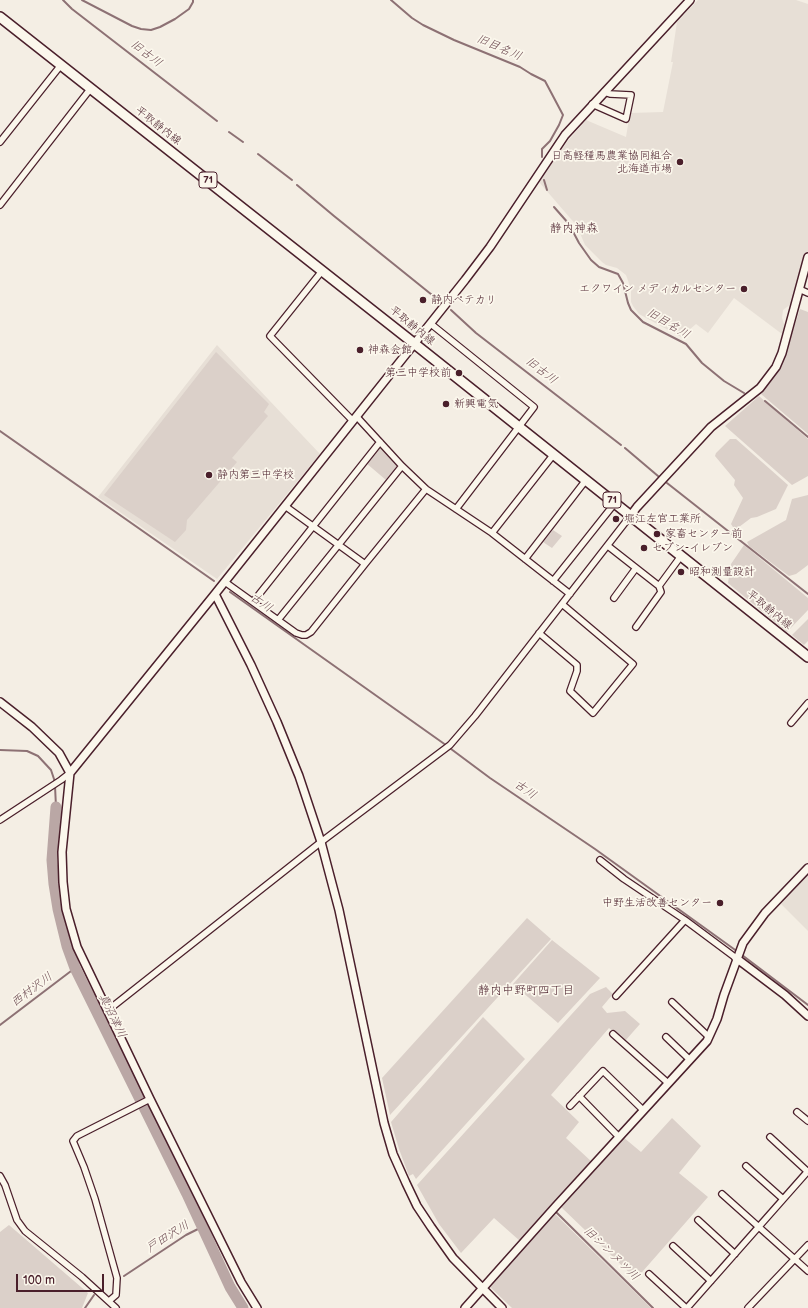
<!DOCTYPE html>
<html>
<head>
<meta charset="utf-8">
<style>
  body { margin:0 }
  #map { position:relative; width:808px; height:1308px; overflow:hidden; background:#f4eee4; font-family:"Balsamiq Sans",sans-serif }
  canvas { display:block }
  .scale { position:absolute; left:16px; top:1274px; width:88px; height:18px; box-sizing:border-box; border:2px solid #4a1f2b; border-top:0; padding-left:5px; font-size:12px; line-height:14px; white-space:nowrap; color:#4a1f2b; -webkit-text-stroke:3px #fbf7ec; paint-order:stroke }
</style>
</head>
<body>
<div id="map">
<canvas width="808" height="1308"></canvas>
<div class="scale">100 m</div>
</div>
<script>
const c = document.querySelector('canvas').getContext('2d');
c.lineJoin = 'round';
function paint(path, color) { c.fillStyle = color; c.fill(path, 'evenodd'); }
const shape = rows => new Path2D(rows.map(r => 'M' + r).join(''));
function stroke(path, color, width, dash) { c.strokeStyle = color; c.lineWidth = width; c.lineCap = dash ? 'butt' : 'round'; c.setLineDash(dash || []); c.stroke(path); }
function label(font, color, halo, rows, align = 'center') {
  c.font = font + ' "Balsamiq Sans","Klee One",sans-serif'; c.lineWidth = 3.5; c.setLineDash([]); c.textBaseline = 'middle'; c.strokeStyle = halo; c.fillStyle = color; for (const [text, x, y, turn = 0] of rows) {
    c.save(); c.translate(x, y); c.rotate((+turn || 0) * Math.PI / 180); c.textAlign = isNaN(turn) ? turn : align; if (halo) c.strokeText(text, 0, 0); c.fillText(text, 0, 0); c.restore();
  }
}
paint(shape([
  [698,0,796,0,808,4,808,251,792,301,791,304,783,310,782,318,785,327,782,334,734,298,708,333,696,324,681,337,639,314,633,306,631,302,631,289,626,275,617,268,606,265,602,262,585,245,577,226,539,182,567,142,586,120,626,137,630,113,663,112,673,62,671,62,677,22],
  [217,345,320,454,217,579,98,497],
  [808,874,808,931,781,904]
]), '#e7dfd6');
paint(shape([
  [800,309,808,312,808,434,761,394,782,364],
  [216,352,269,404,264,412,268,416,232,458,237,462,187,520,186,530,175,542,104,495],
  [759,396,808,439,808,476,792,485,725,426],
  [730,439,736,439,788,485,776,509,757,517,751,518,735,530,731,524,743,498,734,485,735,480,715,456,716,453],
  [379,447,382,447,397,463,397,467,386,480,366,463],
  [808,495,808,565,796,574,789,576,749,546,747,542,786,520,792,499],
  [553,530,562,536,552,548,543,542],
  [744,545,808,598,808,610,787,632,728,583,731,564],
  [808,619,808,641,804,645,792,635],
  [527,918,551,939,390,1115,382,1078],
  [552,940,600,978,558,1023,513,984],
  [606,987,613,994,602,1007,607,1013,625,1011,640,1024,625,1041,609,1028,551,1095,579,1122,566,1138,592,1162,520,1241,494,1218,461,1253,439,1224,417,1185,590,994],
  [483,1017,525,1059,416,1179,413,1174,409,1176,399,1149,391,1122],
  [672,1118,701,1146,679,1173,708,1197,636,1279,561,1207,623,1137,641,1152],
  [554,1213,651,1308,512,1308,490,1287],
  [9,1225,88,1293,82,1308,0,1308,0,1232]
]), '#dbd0c9');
stroke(shape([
  [63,0,72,9,217,121],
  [82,0,132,26,141,29,151,30,160,27,175,19,189,9,193,2,193,0],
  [391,0,412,18,423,25,454,40,520,67,531,74,545,81,563,115,559,125,550,141,542,149,542,157],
  [229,132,243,142],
  [258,154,292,180],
  [544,180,547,190],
  [297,185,334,216,442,303],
  [554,207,569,224,579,243,591,260,599,267,618,274,623,283,628,303,631,310,643,322,686,344,702,363,724,381,744,393],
  [451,310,476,333,621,445],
  [765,401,808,437],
  [0,431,214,581],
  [625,448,658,476],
  [667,483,808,594],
  [230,592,443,743,490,778,595,849,738,952],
  [0,750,27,751,38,756,51,770,55,782],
  [55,786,56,807],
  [742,955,808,1005],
  [0,1025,75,968],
  [556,1212,653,1308],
  [124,1276,186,1235,202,1227],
  [85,1308,94,1295]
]), '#8d7174', 2);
stroke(shape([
  [56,807,52,860,54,884,58,909,67,946,75,968,187,1194,230,1287,243,1308]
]), '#baa7a5', 11);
const minor = shape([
  [592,104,626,119,631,95,610,94,604,92],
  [0,142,61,65],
  [0,205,91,88],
  [322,271,270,336,353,421],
  [799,289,808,293],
  [431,324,534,407,456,509],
  [357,417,402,466,426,489,492,533,570,594],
  [285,506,365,564,426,489],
  [492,533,554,454],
  [608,546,659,586],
  [525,559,586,480],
  [553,581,615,503],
  [225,582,296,633,302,635,306,635,311,632,365,564],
  [614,598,636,568],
  [253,602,380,442],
  [278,620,402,466],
  [636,627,661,592,659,586,681,556],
  [539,633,577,665,577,671,570,691,593,713,633,664,562,604],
  [791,723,808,703],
  [0,820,61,780,70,773],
  [600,860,624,879,685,920,736,958],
  [616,996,685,920],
  [672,1002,709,1037],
  [107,1011,321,842,450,745,475,716,631,515],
  [613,1034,668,1083],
  [666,1037,689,1059],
  [579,1096,619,1137],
  [570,1106,603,1071,643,1110],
  [797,1112,808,1121],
  [770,1137,807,1171],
  [746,1166,783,1199],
  [0,1176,5,1185,17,1220,25,1231,82,1277,116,1308],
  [722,1194,808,1271],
  [698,1220,735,1254],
  [673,1246,711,1281],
  [649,1274,686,1308],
  [109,1301,116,1295,117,1278,95,1199,84,1167,73,1141,77,1136,150,1099],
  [687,1308,808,1171],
  [748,1308,808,1245]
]);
const tertiary = shape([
  [631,515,637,507,711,427,760,388,776,367,782,353,808,257],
  [215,594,251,665,277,722,299,776,321,842,339,910,384,1123,393,1154,406,1183,417,1206,431,1227,453,1258,502,1308],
  [0,702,32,727,59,753,70,773],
  [736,958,785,995,808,1016],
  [257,1308,241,1282,150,1099,77,947,66,909,63,882,62,852,70,773,215,594,465,280,490,247,565,135,690,0],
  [465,1308,556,1206,707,1041,717,1019,724,995,743,943,765,913,808,868]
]);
const primary = shape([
  [0,17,406,337,808,657]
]);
stroke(minor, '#4a1f2b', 8);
stroke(tertiary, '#4a1f2b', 10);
stroke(primary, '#4a1f2b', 12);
stroke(minor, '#fbf7ec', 5.5);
stroke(tertiary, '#fbf7ec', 7);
stroke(primary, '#fbf7ec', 9);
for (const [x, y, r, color] of [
  [680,162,4,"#4a1f2b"],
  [744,289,4,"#4a1f2b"],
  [423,300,4,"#4a1f2b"],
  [360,350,4,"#4a1f2b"],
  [459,373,4,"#4a1f2b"],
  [446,404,4,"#4a1f2b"],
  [209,475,4,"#4a1f2b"],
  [616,519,4,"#4a1f2b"],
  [657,534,4,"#4a1f2b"],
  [644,548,4,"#4a1f2b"],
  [681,572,4,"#4a1f2b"],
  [720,903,4,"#4a1f2b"]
]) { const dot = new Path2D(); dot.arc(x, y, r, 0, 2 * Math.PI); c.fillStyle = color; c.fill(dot); stroke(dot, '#fbf7ec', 1.5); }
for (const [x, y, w] of [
  [208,180,18],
  [612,500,18]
]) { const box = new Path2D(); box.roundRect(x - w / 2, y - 8, w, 16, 3); c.fillStyle = '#fbf7ec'; c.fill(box); stroke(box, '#4a1f2b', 1); }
label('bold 10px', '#4a1f2b', null, [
  ["71",208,180],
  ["71",612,500]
]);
label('11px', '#4a1f2b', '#fbf7ec', [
  ["平取静内線",158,126,38],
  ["平取静内線",412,326,39],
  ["平取静内線",769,610,39]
]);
label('11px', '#4a1f2b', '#fbf7ec', [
  ["日高軽種馬農業協同組合",672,156,"right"],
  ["北海道市場",672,169,"right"],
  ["エクワイン メディカルセンター",736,289,"right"],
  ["静内ぺテカリ",431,300],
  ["神森会館",368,350],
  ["第三中学校前",451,373,"right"],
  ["新興電気",454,404],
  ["静内第三中学校",217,475],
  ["堀江左官工業所",624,519],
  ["家畜センター前",665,534],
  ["セブン-イレブン",652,548],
  ["昭和測量設計",689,572],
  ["中野生活改善センター",712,903,"right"]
], 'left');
label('italic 12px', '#714f56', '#fbf7ec', [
  ["旧目名川",499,48,24],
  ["旧古川",146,54,38],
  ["旧目名川",668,324,31],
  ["旧古川",541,371,38],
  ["古川",261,603,35],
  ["古川",525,790,35],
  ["西村沢川",32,990,-37],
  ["真沼津川",112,1016,64],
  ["戸田沢川",168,1237,-32],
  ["旧シンヌツ川",611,1254,44]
]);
label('12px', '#4a1f2b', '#fbf7ec', [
  ["静内神森",574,229],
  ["静内中野町四丁目",526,991]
]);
</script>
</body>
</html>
